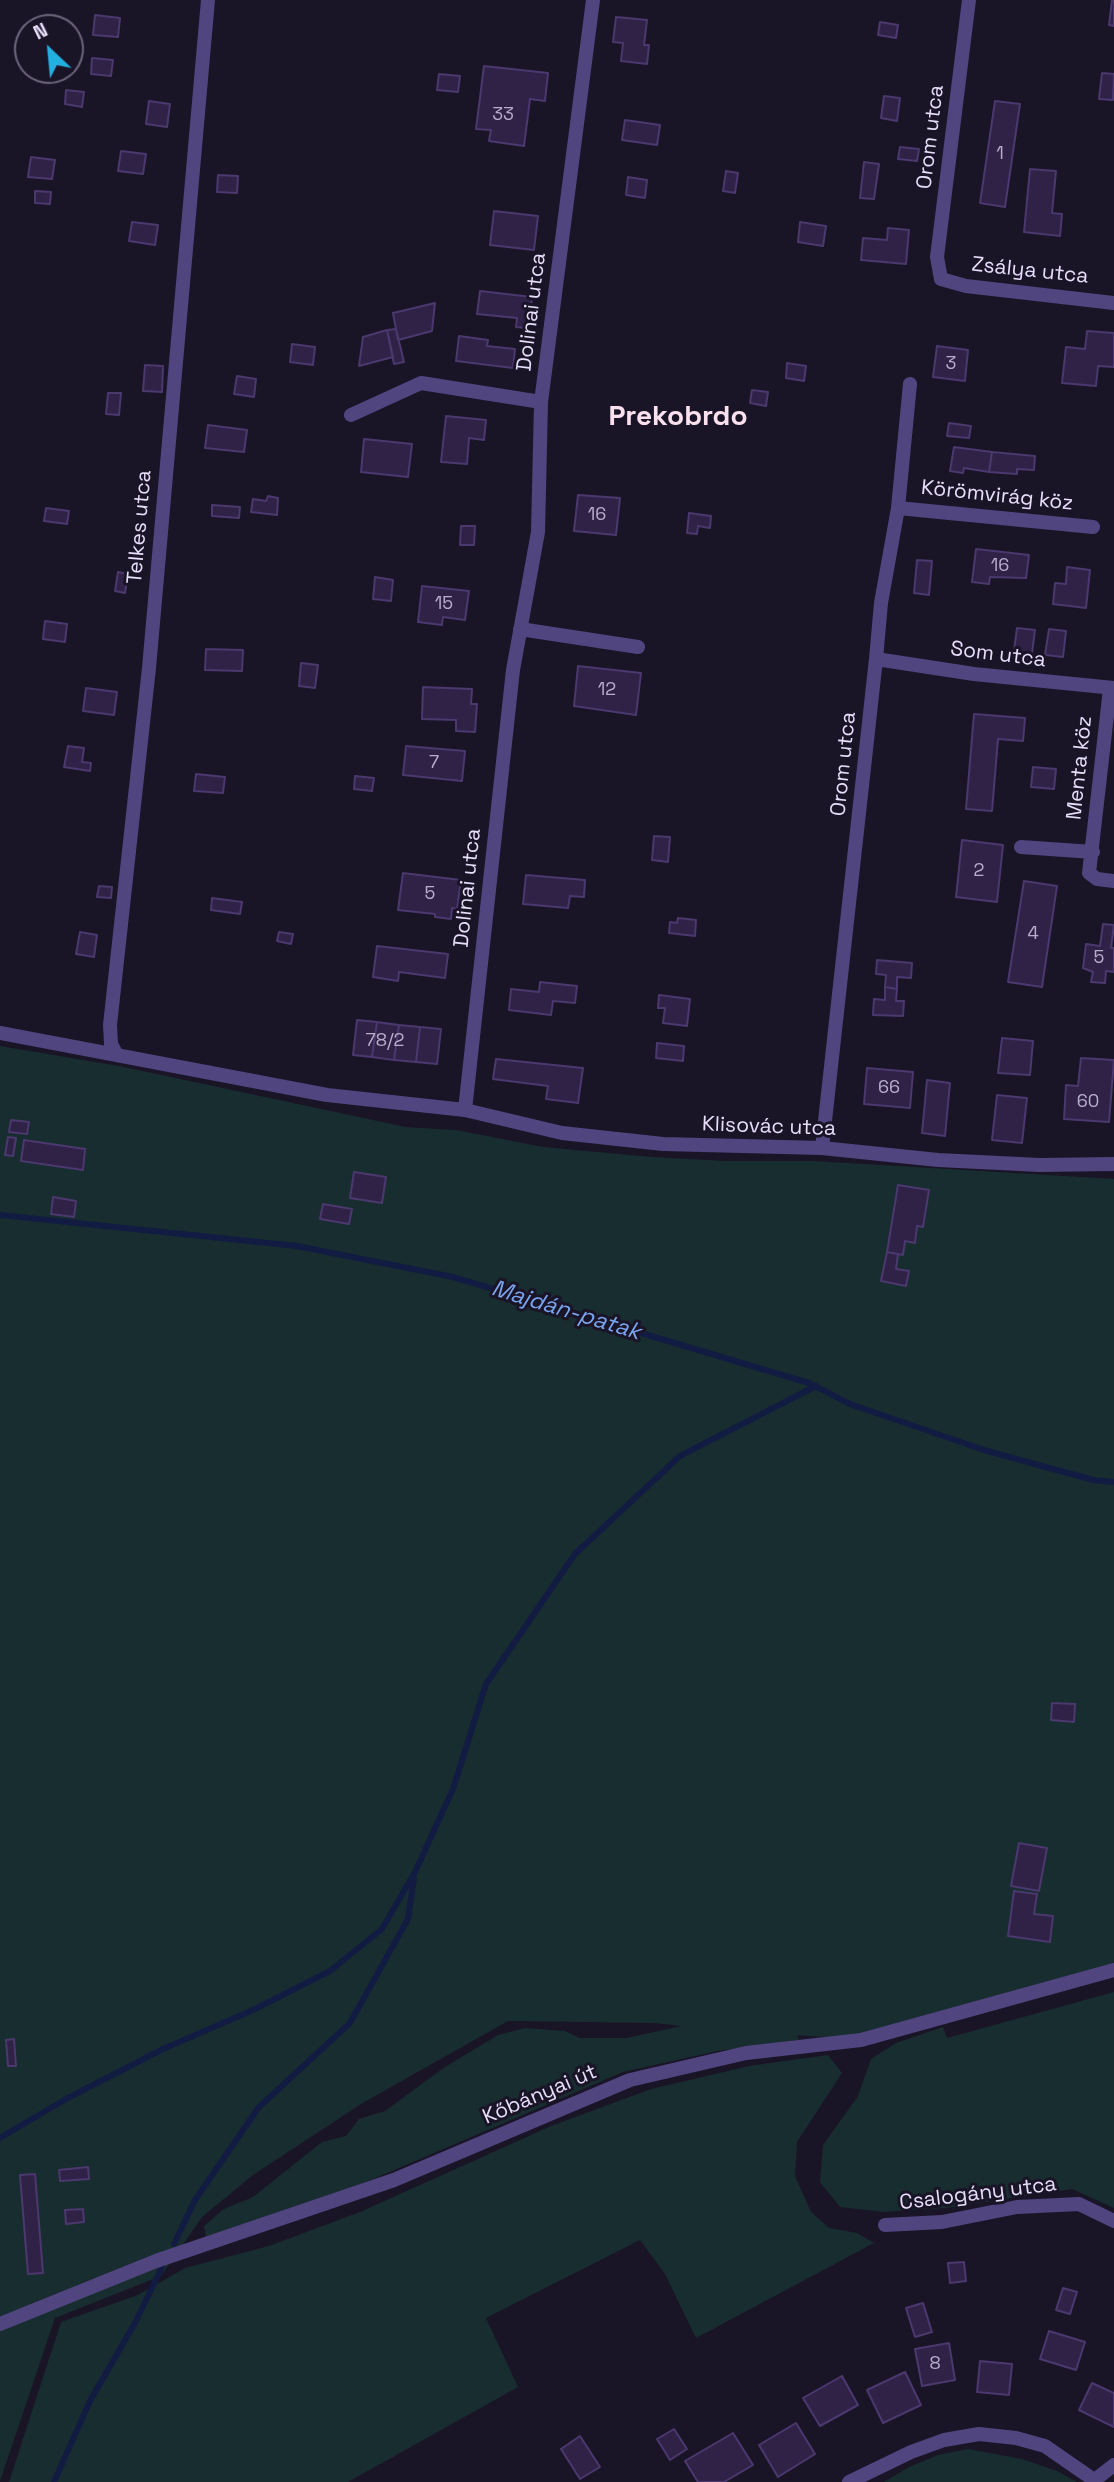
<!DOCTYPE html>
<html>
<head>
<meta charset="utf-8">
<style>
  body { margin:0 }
  #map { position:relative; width:1114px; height:2482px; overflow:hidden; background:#1a1427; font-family:"Space Grotesk",sans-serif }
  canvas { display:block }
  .north { position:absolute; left:14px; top:14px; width:70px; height:70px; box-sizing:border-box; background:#1a1427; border:2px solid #6c657b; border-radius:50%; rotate:334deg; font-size:19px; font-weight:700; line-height:28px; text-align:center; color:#e6defa }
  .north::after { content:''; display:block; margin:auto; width:24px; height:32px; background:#24afe1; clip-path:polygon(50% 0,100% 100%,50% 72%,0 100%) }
</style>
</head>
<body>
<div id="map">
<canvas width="1114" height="2482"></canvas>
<div class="north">N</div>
</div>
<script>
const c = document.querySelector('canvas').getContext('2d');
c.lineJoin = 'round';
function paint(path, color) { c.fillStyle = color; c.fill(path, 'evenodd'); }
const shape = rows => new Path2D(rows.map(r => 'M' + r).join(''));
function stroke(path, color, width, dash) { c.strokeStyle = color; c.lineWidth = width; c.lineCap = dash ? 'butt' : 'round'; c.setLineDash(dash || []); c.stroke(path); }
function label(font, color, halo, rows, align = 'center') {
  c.font = font + ' "Space Grotesk",sans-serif'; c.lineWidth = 6; c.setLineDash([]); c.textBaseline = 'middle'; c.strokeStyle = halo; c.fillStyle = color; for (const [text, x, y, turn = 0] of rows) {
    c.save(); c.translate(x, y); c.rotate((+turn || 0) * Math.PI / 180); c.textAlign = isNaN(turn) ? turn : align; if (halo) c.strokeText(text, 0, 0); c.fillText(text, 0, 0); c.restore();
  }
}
paint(shape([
  [0,1046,119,1066,406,1127,456,1130,543,1147,652,1157,726,1161,815,1161,1114,1179,1114,1969,861,2040,797,2035,799,2040,718,2051,623,2072,364,2183,206,2238,204,2226,224,2209,253,2197,322,2142,346,2136,359,2119,385,2111,445,2067,498,2035,525,2028,565,2031,580,2038,626,2038,682,2026,654,2023,508,2021,361,2104,253,2175,202,2217,161,2276,55,2318,0,2481],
  [1114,1992,1114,2208,1072,2189,946,2208,883,2212,840,2207,820,2182,823,2145,858,2096,871,2059,896,2043,943,2027,947,2038],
  [828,2055,842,2073,797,2142,795,2176,811,2212,829,2228,857,2233,874,2243,696,2338,665,2274,640,2240,486,2318,518,2387,348,2482,9,2482,61,2322,138,2295,185,2268,269,2246,360,2212,551,2126,651,2089,749,2066],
  [968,2449,1022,2459,1057,2471,1077,2482,884,2482,909,2467,938,2455]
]), '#182d30');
stroke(shape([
  [0,1215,297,1246,453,1277,809,1383,850,1404,984,1450,1093,1480,1114,1482],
  [0,2138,66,2099,163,2049,253,2010,330,1971,382,1929,415,1872,453,1789,486,1684,575,1554,680,1456,816,1386],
  [174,2244,195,2200,259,2107,350,2023,408,1919,414,1878],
  [54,2482,90,2401,135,2323,162,2267]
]), '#121c42', 6);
const building = shape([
  [1112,0,1114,0,1114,26,1109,25,1112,0],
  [95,15,120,18,118,37,93,35,95,15],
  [616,17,647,20,644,45,649,45,647,64,621,61,623,43,613,42,616,17],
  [880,22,898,25,896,38,878,35,880,22],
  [92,58,113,60,111,76,91,74,92,58],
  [484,66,548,73,545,101,530,99,524,146,489,141,491,130,476,129,484,66],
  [1102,73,1114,74,1113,100,1099,99,1102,73],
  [439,74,460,76,458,92,437,90,439,74],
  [66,90,84,92,82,107,65,104,66,90],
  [884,96,900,98,897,121,881,118,884,96],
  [149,101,170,104,167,127,146,124,149,101],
  [995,101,1020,104,1005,207,980,203,995,101],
  [625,120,660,125,657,145,622,140,625,120],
  [900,147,919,149,917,161,898,159,900,147],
  [121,151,146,154,143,174,118,171,121,151],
  [31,157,55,160,52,179,28,177,31,157],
  [864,162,879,164,874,199,860,198,864,162],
  [1030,169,1056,171,1052,213,1062,214,1060,236,1024,232,1030,169],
  [726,171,738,173,735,193,723,191,726,171],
  [218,175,238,176,237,193,217,192,218,175],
  [628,177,647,180,645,198,626,195,628,177],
  [35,191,51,192,50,204,35,203,35,191],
  [494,211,538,216,534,250,490,245,494,211],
  [132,222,158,225,155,245,129,241,132,222],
  [800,222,826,226,823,246,798,242,800,222],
  [888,228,909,230,906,264,861,260,863,238,887,240,888,228],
  [480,291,532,297,529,328,516,327,517,318,477,314,480,291],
  [435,303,432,331,398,340,393,313,435,303],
  [396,329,404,362,394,364,387,330,396,329],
  [387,330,393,357,359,366,363,337,387,330],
  [1087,331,1114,333,1114,367,1098,366,1096,386,1062,383,1066,347,1085,349,1087,331],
  [459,336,488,340,487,346,515,349,513,368,456,361,459,336],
  [292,344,315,347,313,365,290,362,292,344],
  [937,346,968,350,965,381,933,377,937,346],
  [787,363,806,366,804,381,786,378,787,363],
  [145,365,163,366,162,392,143,391,145,365],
  [237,376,256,379,254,397,234,394,237,376],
  [752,390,768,392,766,406,750,403,752,390],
  [108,393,121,393,119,415,106,414,108,393],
  [446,416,486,420,484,440,469,438,467,464,441,462,446,416],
  [949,423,971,426,969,438,947,436,949,423],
  [208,425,247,430,244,452,205,448,208,425],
  [364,439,412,444,408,477,361,472,364,439],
  [954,447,992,452,989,472,964,468,963,473,950,471,954,447],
  [992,452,1035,456,1034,470,1017,469,1017,474,989,472,992,452],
  [578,495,620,498,616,535,574,531,578,495],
  [268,496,278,498,277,515,251,512,253,499,266,501,268,496],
  [212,505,240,507,239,518,212,516,212,505],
  [46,508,69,511,67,524,44,521,46,508],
  [689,513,711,516,710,528,698,526,697,534,687,533,689,513],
  [461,526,475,526,474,545,460,545,461,526],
  [976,549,1029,555,1026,578,990,577,989,584,972,582,976,549],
  [917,560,932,561,929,595,914,593,917,560],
  [1067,567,1090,570,1086,608,1053,604,1055,583,1066,584,1067,567],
  [118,572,128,574,125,593,115,591,118,572],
  [375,577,393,580,391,601,373,599,375,577],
  [422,586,469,591,465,620,443,617,442,625,418,622,422,586],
  [45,621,67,624,65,642,43,639,45,621],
  [1017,628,1035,630,1031,661,1013,658,1017,628],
  [1049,629,1066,631,1063,657,1045,655,1049,629],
  [206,649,243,650,242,671,205,670,206,649],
  [301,663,318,665,315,688,299,686,301,663],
  [578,666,641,673,636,715,574,706,578,666],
  [423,687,472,689,471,704,477,704,475,732,456,731,456,720,422,719,423,687],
  [86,688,117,692,114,715,83,711,86,688],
  [974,714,1025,718,1023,741,998,739,992,811,966,809,974,714],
  [68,746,84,748,82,762,91,763,90,771,64,767,68,746],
  [406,746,465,751,462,781,403,775,406,746],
  [1033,767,1056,769,1054,789,1031,787,1033,767],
  [196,774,225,777,223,793,194,791,196,774],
  [355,776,374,778,372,791,354,789,355,776],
  [654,836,670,837,668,862,652,860,654,836],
  [962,840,1003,845,997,902,956,897,962,840],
  [403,873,461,880,457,909,452,908,451,919,435,917,435,914,398,910,403,873],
  [526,875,585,880,584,897,570,896,568,908,523,904,526,875],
  [1024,881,1057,886,1042,987,1008,982,1024,881],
  [99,886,112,887,111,898,97,897,99,886],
  [212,898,242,902,240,914,211,910,212,898],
  [678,918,696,920,695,936,669,933,670,922,677,923,678,918],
  [1103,924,1114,925,1111,948,1114,948,1114,972,1106,971,1105,983,1091,982,1093,972,1083,968,1086,944,1100,946,1103,924],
  [80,932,97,935,94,957,76,954,80,932],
  [279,932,293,934,291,944,277,941,279,932],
  [377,946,448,954,445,978,399,972,398,981,373,977,377,946],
  [877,960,912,963,911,978,897,977,897,989,885,987,886,975,876,974,877,960],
  [540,982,577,986,575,1003,553,1001,551,1015,509,1010,511,989,539,992,540,982],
  [885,987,897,989,896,1001,904,1001,903,1016,873,1015,874,999,885,1000,885,987],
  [659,995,690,999,687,1026,663,1023,665,1008,658,1008,659,995],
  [357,1020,377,1022,372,1057,353,1055,357,1020],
  [377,1022,399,1025,394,1060,372,1057,377,1022],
  [399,1025,420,1027,416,1062,394,1060,399,1025],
  [420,1027,441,1029,437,1064,416,1062,420,1027],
  [1002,1038,1033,1041,1030,1075,998,1073,1002,1038],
  [657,1043,684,1046,683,1061,656,1058,657,1043],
  [1081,1058,1114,1060,1109,1122,1064,1119,1066,1085,1078,1086,1081,1058],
  [496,1059,583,1068,578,1103,546,1099,548,1086,493,1079,496,1059],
  [867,1068,913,1072,910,1108,864,1104,867,1068],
  [927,1080,950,1083,945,1136,922,1133,927,1080],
  [997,1095,1027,1098,1022,1143,992,1140,997,1095],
  [11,1120,29,1122,27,1134,9,1132,11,1120],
  [8,1137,16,1138,13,1156,5,1155,8,1137],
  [24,1140,85,1149,83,1170,21,1161,24,1140],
  [354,1172,386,1177,382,1203,350,1198,354,1172],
  [898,1185,929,1190,923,1227,917,1226,915,1243,905,1241,903,1255,887,1252,898,1185],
  [53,1197,76,1201,74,1217,51,1214,53,1197],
  [323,1204,352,1209,349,1224,320,1219,323,1204],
  [887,1252,898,1254,896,1269,909,1271,906,1286,881,1281,887,1252],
  [1052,1703,1075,1704,1074,1722,1051,1720,1052,1703],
  [1019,1843,1047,1848,1039,1891,1011,1886,1019,1843],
  [1014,1891,1037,1894,1034,1914,1053,1916,1050,1942,1008,1936,1014,1891],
  [14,2039,16,2066,8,2066,6,2040,14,2039],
  [88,2167,89,2179,60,2181,59,2170,88,2167],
  [35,2174,43,2273,28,2274,20,2175,35,2174],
  [83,2209,84,2222,66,2224,65,2210,83,2209],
  [964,2262,966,2281,950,2283,948,2263,964,2262],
  [1063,2288,1077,2292,1070,2314,1056,2310,1063,2288],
  [923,2303,932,2332,915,2337,906,2308,923,2303],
  [1049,2331,1085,2342,1076,2370,1040,2359,1049,2331],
  [949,2343,955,2380,922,2386,915,2349,949,2343],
  [980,2361,1012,2364,1009,2395,977,2392,980,2361],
  [905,2372,921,2405,883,2423,867,2390,905,2372],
  [842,2376,858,2405,820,2426,803,2398,842,2376],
  [1092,2383,1114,2393,1114,2427,1079,2410,1092,2383],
  [796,2423,815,2454,778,2477,759,2445,796,2423],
  [674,2429,687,2449,670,2460,657,2439,674,2429],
  [733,2433,753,2465,724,2482,698,2482,685,2461,733,2433],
  [580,2436,600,2467,580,2479,561,2449,580,2436]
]);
paint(building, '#2f2246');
stroke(building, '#4b386e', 2);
stroke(shape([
  [969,0,937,257,941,279,966,286,1114,303],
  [351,415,421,383,541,402],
  [898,508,1093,527],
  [520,629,638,647],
  [876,659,974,674,1114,688],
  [1110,689,1089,873,1097,879,1114,881],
  [1021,847,1093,852],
  [0,1033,327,1095,465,1110,562,1133,663,1144,822,1148,938,1160,1040,1165,1114,1164],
  [117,1055,111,1044,110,1025,149,668,208,0],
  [465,1110,513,670,538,532,541,402,593,0],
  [822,1148,876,659,881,603,898,508,910,384],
  [885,2225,942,2222,1017,2207,1079,2204,1114,2221],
  [0,2324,156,2261,394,2180,630,2080,746,2053,861,2040,1114,1970],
  [849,2482,911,2452,944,2440,979,2434,1016,2438,1045,2446,1094,2480],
  [1092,2482,1114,2465]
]), '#514580', 14);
label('18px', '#b8afcd', null, [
  ["33",503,115],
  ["1",1000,154],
  ["3",951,364],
  ["16",597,515],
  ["16",1000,566],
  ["15",444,604],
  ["12",607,690],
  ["7",434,763],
  ["2",979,871],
  ["5",430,894],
  ["4",1033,934],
  ["5",1099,958],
  ["78/2",385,1041],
  ["66",889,1088],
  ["60",1088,1102],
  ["8",935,2364]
]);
label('21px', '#e6defa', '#1a1427', [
  ["Orom utca",931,137,-83],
  ["Zsálya utca",1030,271,6],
  ["Dolinai utca",532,312,-83],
  ["Körömvirág köz",997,496,6],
  ["Telkes utca",140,527,-85],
  ["Som utca",998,655,7],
  ["Orom utca",844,764,-84],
  ["Menta köz",1080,768,-84],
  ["Dolinai utca",468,888,-84],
  ["Klisovác utca",769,1127,2],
  ["Kőbányai út",540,2095,-23],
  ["Csalogány utca",978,2194,-7]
]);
label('italic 23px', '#7aa5ed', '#1a1427', [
  ["Majdán-patak",566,1311,17]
]);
label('bold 28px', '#fbe0ed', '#1a1427', [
  ["Prekobrdo",678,417]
]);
</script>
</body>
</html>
